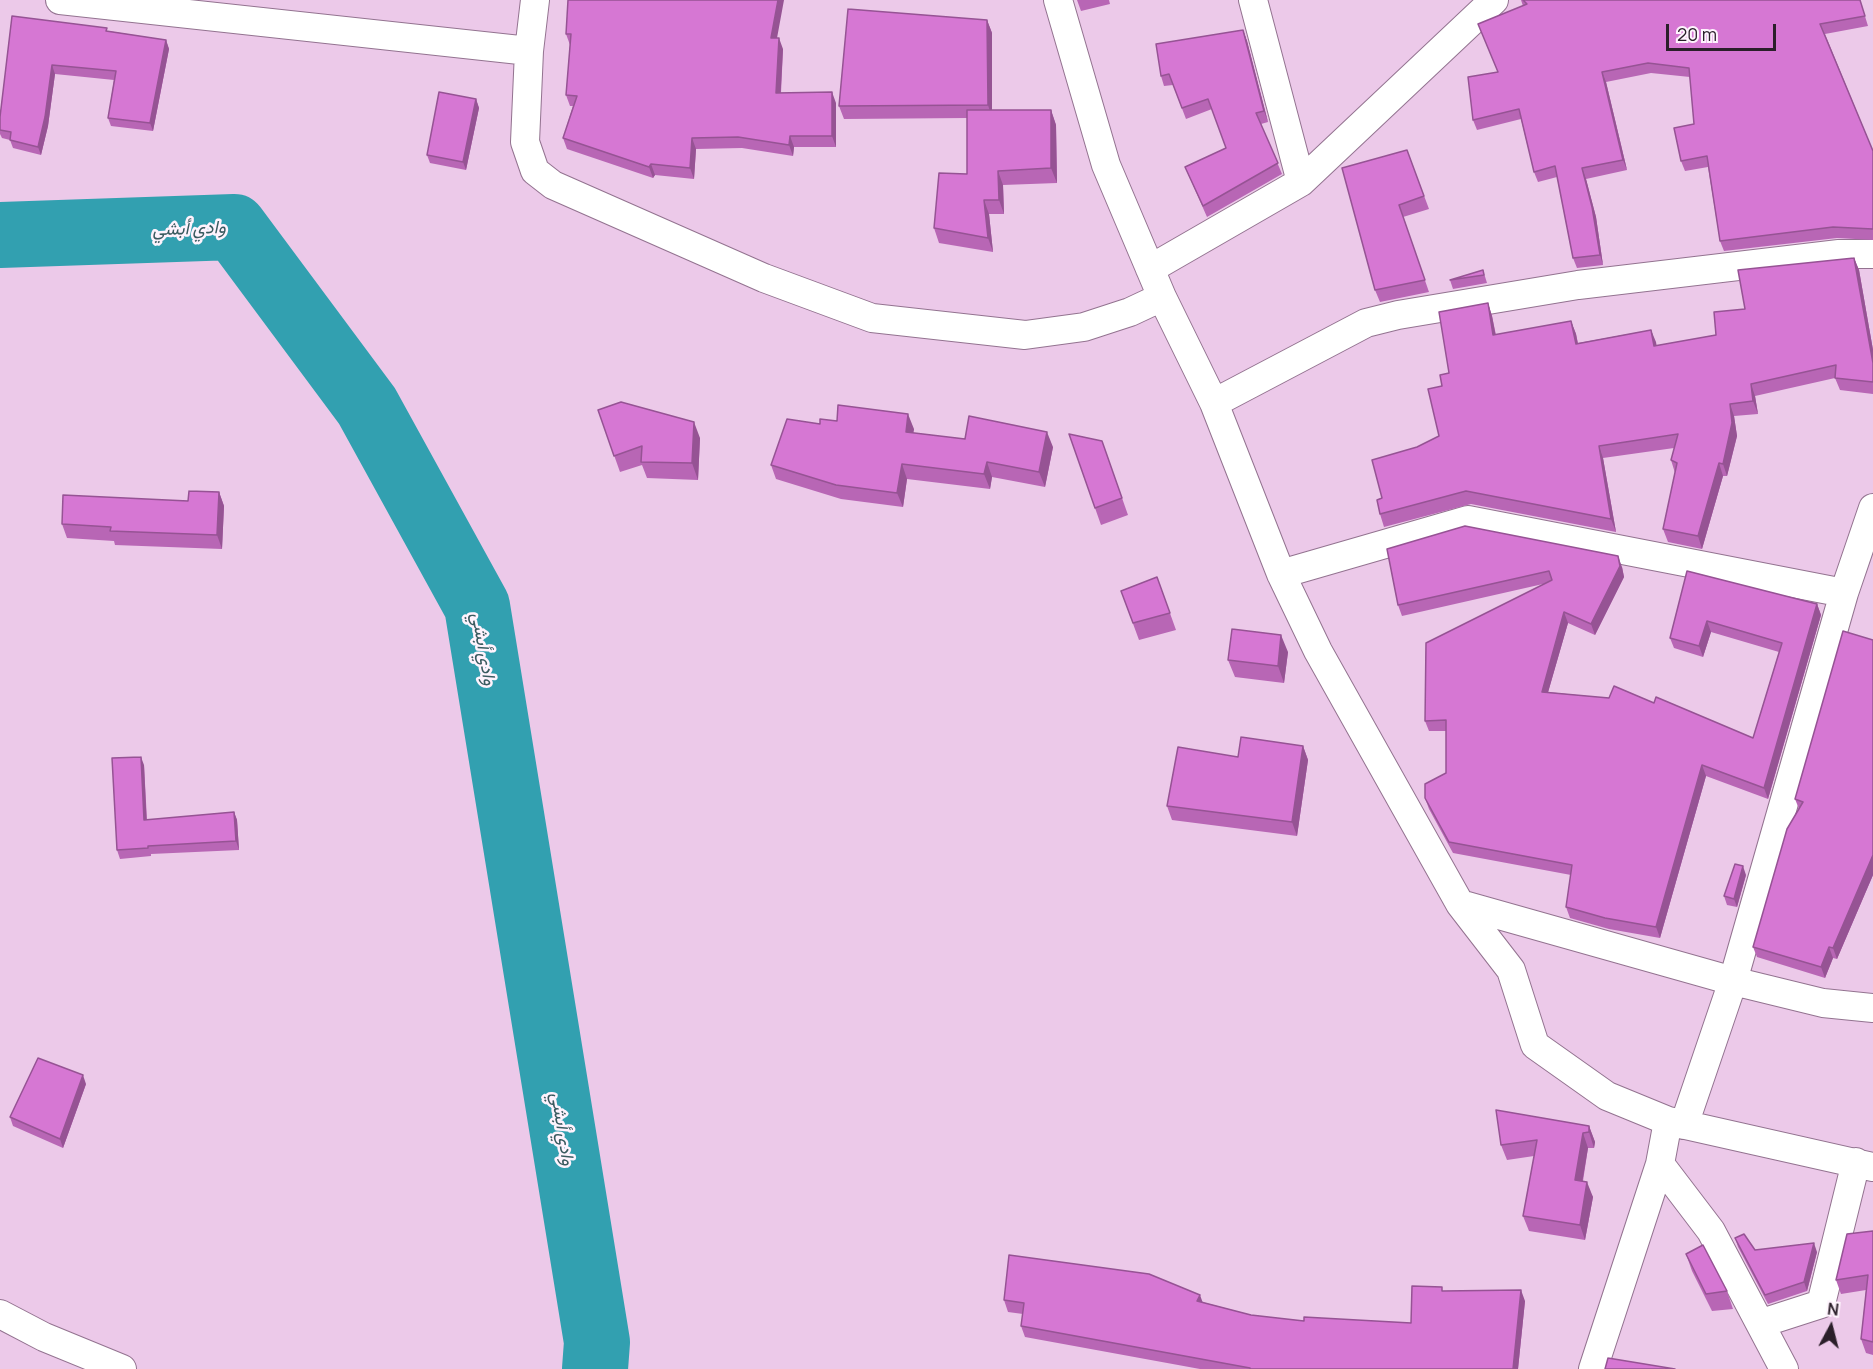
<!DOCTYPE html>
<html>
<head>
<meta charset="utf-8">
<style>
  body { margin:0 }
  #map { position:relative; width:1873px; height:1369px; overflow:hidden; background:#ecc9e9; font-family:Manrope,sans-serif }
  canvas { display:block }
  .north { position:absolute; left:1801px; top:1297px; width:60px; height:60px; -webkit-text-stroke:4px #fef3fd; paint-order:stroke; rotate:7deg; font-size:16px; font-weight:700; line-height:24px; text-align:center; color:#2b1f2a }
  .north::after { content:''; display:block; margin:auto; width:21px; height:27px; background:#2b1f2a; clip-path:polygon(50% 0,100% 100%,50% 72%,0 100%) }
  .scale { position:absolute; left:1666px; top:24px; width:110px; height:27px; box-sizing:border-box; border:3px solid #2b1f2a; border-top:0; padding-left:8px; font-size:18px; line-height:21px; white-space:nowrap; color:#2b1f2a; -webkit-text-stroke:4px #fef3fd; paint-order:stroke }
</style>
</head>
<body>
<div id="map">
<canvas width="1873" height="1369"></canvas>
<div class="north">N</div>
<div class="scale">20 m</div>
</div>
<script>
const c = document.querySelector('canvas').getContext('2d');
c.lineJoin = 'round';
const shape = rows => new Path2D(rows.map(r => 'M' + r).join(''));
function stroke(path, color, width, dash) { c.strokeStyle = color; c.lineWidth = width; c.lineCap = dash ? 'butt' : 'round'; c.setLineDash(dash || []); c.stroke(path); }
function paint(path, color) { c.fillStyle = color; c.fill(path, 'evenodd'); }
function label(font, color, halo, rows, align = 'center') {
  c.font = font + ' Manrope,Vazirmatn,sans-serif'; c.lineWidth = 5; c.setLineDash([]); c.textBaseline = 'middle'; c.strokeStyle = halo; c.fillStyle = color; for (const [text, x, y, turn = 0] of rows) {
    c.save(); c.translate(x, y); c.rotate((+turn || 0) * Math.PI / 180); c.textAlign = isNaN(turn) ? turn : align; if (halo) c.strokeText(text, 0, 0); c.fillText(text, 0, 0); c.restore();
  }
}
stroke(shape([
  [0,235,234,227,367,406,477,606,597,1342,595,1369]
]), '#32a0b0', 66);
const minor = shape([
  [60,0,529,51],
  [535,0,529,51,525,142,535,171,553,185,764,278,872,318,1025,335,1084,327,1130,312,1162,297],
  [1058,0,1106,165,1162,297,1214,403,1281,574,1318,651,1460,904,1511,970,1535,1045,1607,1096,1668,1121,1873,1167],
  [1253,0,1301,182],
  [1150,269,1301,182,1494,0],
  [1214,403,1366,323,1398,315,1578,285,1839,254,1873,254],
  [1281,574,1468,520,1844,593],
  [1460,904,1733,981,1823,1003,1873,1008],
  [1684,1125,1733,981,1844,593,1873,508],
  [1660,1164,1711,1231,1784,1369],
  [0,1314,44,1337,122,1369],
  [1762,1323,1821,1304,1856,1162],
  [1593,1369,1660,1164,1668,1121]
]);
stroke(minor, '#937390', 30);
stroke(minor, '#fff', 28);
paint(shape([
  [1077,0,1109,0,1110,4,1081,11],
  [1521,0,1860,0,1868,26,1825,34,1873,151,1873,240,1837,238,1724,251,1720,241,1708,167,1685,171,1681,161,1694,124,1690,77,1651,73,1606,82,1627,170,1586,179,1596,217,1603,265,1577,268,1573,258,1557,177,1538,182,1534,172,1521,119,1477,130,1473,120,1498,72,1478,24,1523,6],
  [12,16,166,40,169,49,153,131,111,126,108,118,114,80,55,74,48,126,41,155,13,148,10,140,2,138,0,134,0,117],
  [987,20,992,33,992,110,1051,110,1056,125,1057,183,1003,185,1004,214,989,214,993,252,939,243,934,228,967,174,967,118,844,119,839,106],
  [1243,30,1247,41,1268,122,1261,124,1282,174,1207,217,1185,167,1226,148,1212,109,1186,119,1173,85,1164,86,1161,76],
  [566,34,783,49,781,93,836,103,836,147,794,147,793,156,742,148,696,149,694,179,655,175,653,178,567,149,563,138,573,106,570,106,566,95,570,45],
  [476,99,479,108,466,170,430,163,427,155],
  [1407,150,1429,209,1403,217,1429,292,1380,302,1375,290],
  [1854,258,1859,270,1873,350,1873,394,1840,390,1835,378,1755,396,1758,414,1734,416,1737,436,1727,476,1723,476,1702,549,1668,542,1663,529,1675,473,1671,460,1674,448,1603,458,1616,532,1471,504,1384,527,1380,514,1382,498,1417,447,1439,436,1442,386,1488,303,1492,316,1496,335,1571,321,1576,334,1578,343,1651,330,1656,346,1716,335,1745,309],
  [1483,270,1487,283,1453,289,1450,280],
  [598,410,700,438,698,480,647,478,642,465,620,472],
  [820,424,914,429,913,433,965,439,1053,447,1045,487,992,477,990,489,907,479,903,507,841,499,776,479,771,465],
  [1069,434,1102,441,1128,515,1101,525],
  [219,492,224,506,222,549,115,545,114,541,67,538,62,524,188,501],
  [1387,549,1622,567,1624,577,1595,635,1568,623,1548,692,1654,703,1753,738,1779,652,1711,632,1703,657,1674,648,1670,638,1687,571,1817,604,1821,615,1768,799,1706,776,1660,938,1609,929,1570,918,1566,907,1571,875,1453,853,1429,809,1425,798,1446,773,1446,731,1429,731,1425,721,1543,584,1402,616,1398,605],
  [1157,577,1176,630,1139,640,1121,591],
  [1873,640,1873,875,1837,959,1833,958,1825,978,1757,957,1753,947,1799,809,1795,799],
  [1288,652,1284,683,1235,677,1228,660],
  [1303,746,1308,760,1297,836,1172,820,1167,806,1238,757],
  [144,765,147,820,234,812,237,820,239,850,151,854,151,856,120,859,117,850],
  [1746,875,1737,907,1727,905,1724,896],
  [86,1084,63,1148,13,1126,10,1117],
  [1589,1126,1595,1142,1594,1148,1588,1148,1583,1181,1593,1197,1585,1240,1529,1231,1523,1216,1534,1156,1507,1160,1501,1145],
  [1873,1231,1873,1355,1866,1353,1861,1339,1866,1290,1841,1294,1836,1280],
  [1735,1238,1755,1250,1817,1252,1807,1291,1768,1304,1738,1247],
  [1686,1254,1727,1291,1733,1309,1712,1311,1692,1271],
  [1443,1291,1525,1301,1518,1369,1200,1369,1025,1337,1021,1326,1023,1314,1008,1312,1004,1300,1202,1302,1251,1315,1304,1321,1411,1323]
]), '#b866b5');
paint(shape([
  [778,0,784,0,775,49,771,38],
  [987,20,992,33,992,118,988,105],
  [1243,30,1247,41,1268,122,1264,111],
  [779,38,783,49,780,104,776,93],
  [166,40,169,49,153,131,150,123],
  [52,65,55,74,48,126,41,155,38,147],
  [1602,72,1606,82,1627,170,1623,160],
  [832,92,836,103,836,147,832,136],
  [476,99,479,108,466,170,463,162],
  [1051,110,1056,125,1057,183,1051,168],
  [790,136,794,147,793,156,789,145],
  [692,138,696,149,694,179,690,168],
  [651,164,655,175,653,178,649,167],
  [1582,168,1586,179,1596,217,1603,265,1600,255],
  [998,171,1003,185,1004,214,999,200],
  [984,200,989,214,993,252,988,238],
  [1854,258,1859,270,1873,350,1873,363],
  [1488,303,1492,316,1498,348,1493,335],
  [1571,321,1576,334,1580,356,1576,344],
  [1651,330,1656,342,1659,359,1654,346],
  [1751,384,1755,396,1758,414,1753,401],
  [1730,404,1734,416,1737,436,1727,476,1723,464],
  [908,414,914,429,911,446,906,432],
  [694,422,700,438,698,480,692,463],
  [1047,432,1053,447,1045,487,1039,472],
  [1599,446,1603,458,1616,532,1611,519],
  [987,462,992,477,990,489,984,474],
  [1719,463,1723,476,1702,549,1698,536],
  [902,464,907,479,903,507,897,493],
  [219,492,224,506,222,549,217,535],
  [1618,556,1622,567,1624,577,1595,635,1591,624],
  [1817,604,1821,615,1768,799,1764,788],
  [1564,612,1568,623,1545,703,1542,692],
  [1707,621,1711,632,1703,657,1699,646],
  [1281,635,1288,652,1284,683,1278,666],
  [1303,746,1308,760,1297,836,1292,822],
  [141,757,144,765,147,829,144,820],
  [1702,765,1706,776,1660,938,1656,927],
  [234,812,237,820,239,850,236,841],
  [1873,855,1873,875,1837,959,1833,948],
  [1743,866,1746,875,1737,907,1734,899],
  [1829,947,1833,958,1825,978,1821,967],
  [83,1075,86,1084,63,1148,60,1139],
  [1589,1126,1595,1142,1594,1148,1589,1132],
  [1583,1133,1588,1148,1580,1195,1575,1180],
  [1587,1182,1593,1197,1585,1240,1580,1225],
  [1814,1243,1817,1252,1807,1291,1804,1282],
  [1521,1290,1525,1301,1518,1369,1513,1369],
  [1200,1295,1204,1306,1197,1301]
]), '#965394');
const building = shape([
  [568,0,778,0,771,38,779,38,776,93,832,92,832,136,790,136,789,145,738,137,692,138,690,168,651,164,649,167,563,138,577,96,566,95,571,34,566,34,568,0],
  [1523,0,1860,0,1865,16,1820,24,1873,151,1873,229,1833,227,1720,241,1707,156,1681,161,1674,128,1694,124,1689,68,1648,63,1602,72,1623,160,1582,168,1592,207,1600,255,1573,258,1555,166,1534,172,1519,109,1473,120,1468,77,1498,72,1478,24,1527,4,1523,0],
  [848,9,987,20,988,105,839,106,848,9],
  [12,16,107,28,106,31,166,40,150,123,108,118,116,71,52,65,45,117,38,147,10,140,11,132,0,130,0,117,12,16],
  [1243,30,1264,111,1256,113,1278,163,1203,206,1185,167,1226,148,1208,99,1182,108,1169,74,1161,76,1156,44,1243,30],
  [439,92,476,99,463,162,427,155,439,92],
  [967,110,1051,110,1051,168,998,171,999,200,984,200,988,238,934,228,939,173,967,174,967,110],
  [1407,150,1424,196,1399,205,1425,280,1375,290,1342,168,1407,150],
  [1854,258,1873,363,1873,382,1835,378,1836,365,1751,384,1753,401,1730,404,1732,423,1723,464,1719,463,1698,536,1663,529,1677,463,1671,460,1678,434,1599,446,1611,519,1466,491,1380,514,1377,500,1382,498,1372,460,1417,447,1439,436,1428,389,1442,386,1440,375,1449,373,1439,312,1488,303,1493,335,1571,321,1576,344,1651,330,1654,346,1716,335,1714,312,1745,309,1738,270,1854,258],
  [1483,270,1484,275,1450,280,1483,270],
  [621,402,694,422,692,463,641,462,642,446,614,456,598,410,621,402],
  [838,405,908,414,906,432,965,439,969,416,1047,432,1039,472,987,462,984,474,902,464,897,493,836,485,771,465,787,419,820,424,820,419,837,421,838,405],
  [1069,434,1102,441,1122,498,1095,508,1069,434],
  [189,491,219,492,217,535,110,531,111,527,62,524,63,495,188,501,189,491],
  [1465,526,1618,556,1620,566,1591,624,1564,612,1542,692,1609,698,1614,686,1654,703,1656,697,1753,738,1782,643,1707,621,1699,646,1670,638,1687,571,1817,604,1764,788,1702,765,1656,927,1605,918,1566,907,1572,865,1449,842,1425,798,1425,784,1446,773,1446,720,1425,721,1426,643,1552,580,1549,571,1398,605,1387,549,1465,526],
  [1157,577,1170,613,1133,623,1121,591,1157,577],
  [1232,629,1281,635,1278,666,1228,660,1232,629],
  [1843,631,1873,640,1873,855,1833,948,1829,947,1821,967,1753,947,1787,829,1803,802,1795,799,1843,631],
  [1241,737,1303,746,1292,822,1167,806,1178,747,1238,757,1241,737],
  [141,757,144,820,234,812,236,841,148,846,148,848,117,850,112,758,141,757],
  [1735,864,1743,866,1734,899,1724,896,1735,864],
  [38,1058,83,1075,60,1139,10,1117,38,1058],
  [1496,1110,1589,1126,1589,1132,1583,1133,1575,1180,1587,1182,1580,1225,1523,1216,1537,1140,1501,1145,1496,1110],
  [1873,1231,1873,1342,1861,1339,1868,1275,1836,1280,1847,1234,1873,1231],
  [1744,1234,1755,1250,1814,1243,1804,1282,1765,1295,1735,1238,1744,1234],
  [1703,1245,1727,1291,1706,1294,1686,1254,1703,1245],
  [1009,1255,1149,1274,1200,1295,1197,1301,1251,1315,1304,1321,1304,1317,1411,1323,1412,1286,1442,1287,1442,1291,1521,1290,1513,1369,1250,1369,1250,1368,1021,1326,1024,1303,1004,1300,1009,1255],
  [1608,1358,1675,1369,1605,1369,1608,1358]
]);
paint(building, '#d677d3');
stroke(building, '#965394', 1.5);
label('italic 18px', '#395a5f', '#fef3fd', [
  ["وادي أبشي",189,229,-2],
  ["وادي أبشي",483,649,80],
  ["وادي أبشي",562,1129,81]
]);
</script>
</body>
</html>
